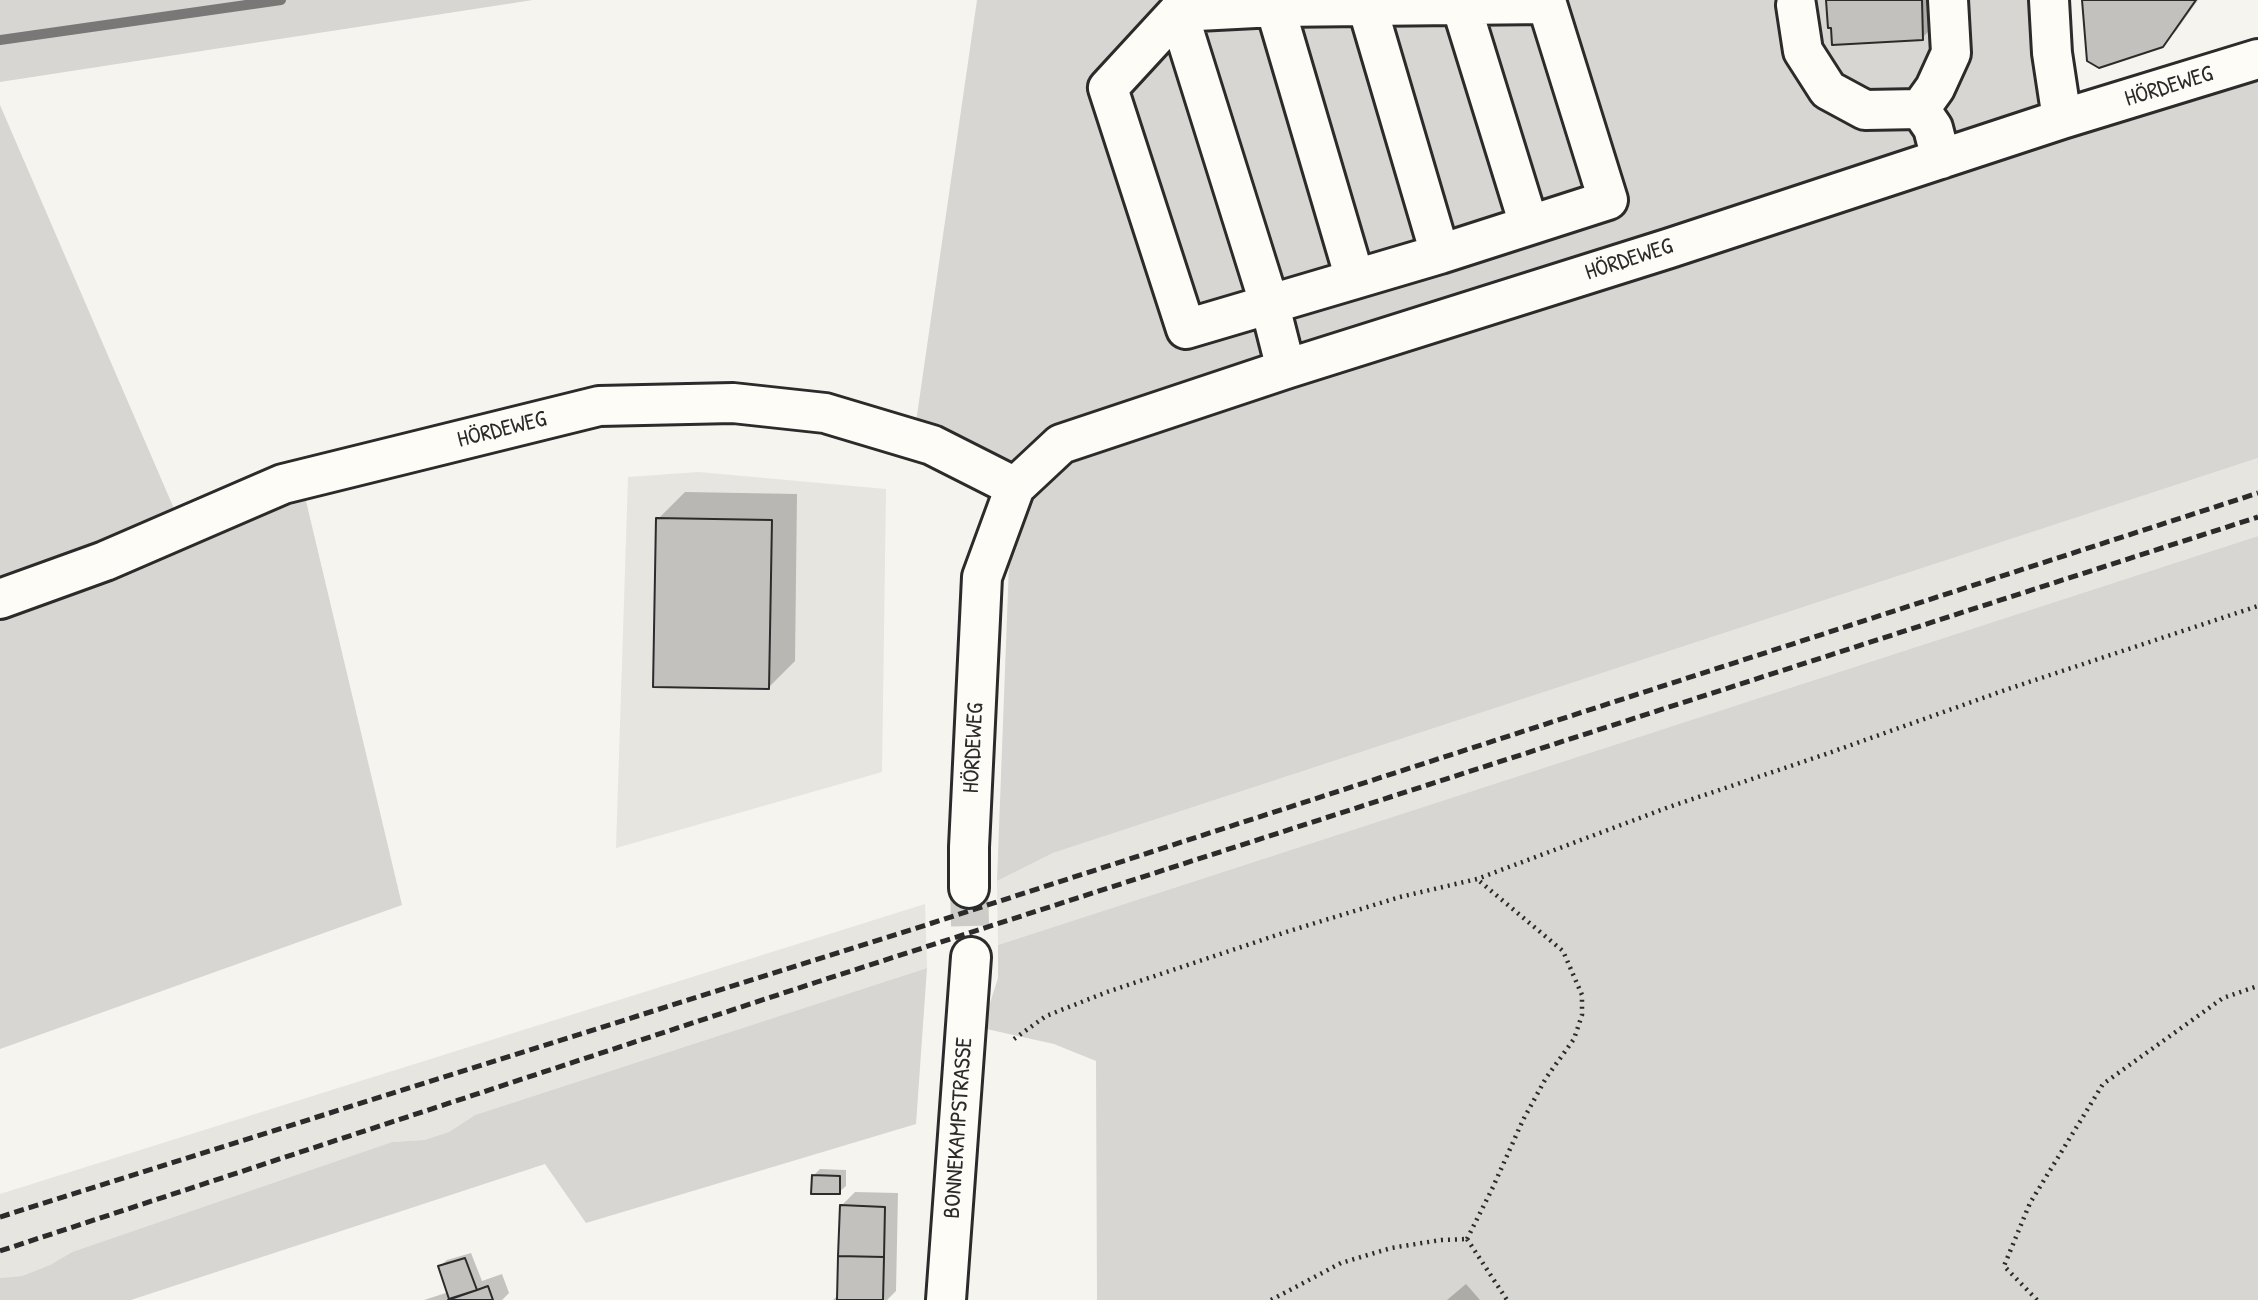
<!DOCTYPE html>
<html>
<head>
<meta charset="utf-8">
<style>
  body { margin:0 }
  canvas { display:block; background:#f5f4ef }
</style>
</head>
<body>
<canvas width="2258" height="1300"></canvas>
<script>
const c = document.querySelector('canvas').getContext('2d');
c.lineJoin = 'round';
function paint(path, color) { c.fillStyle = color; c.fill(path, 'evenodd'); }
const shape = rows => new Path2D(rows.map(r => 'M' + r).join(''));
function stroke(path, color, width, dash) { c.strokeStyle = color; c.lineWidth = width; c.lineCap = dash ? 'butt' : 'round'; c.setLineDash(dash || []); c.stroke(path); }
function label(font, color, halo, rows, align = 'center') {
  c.font = font + ' "Patrick Hand",sans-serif'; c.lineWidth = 5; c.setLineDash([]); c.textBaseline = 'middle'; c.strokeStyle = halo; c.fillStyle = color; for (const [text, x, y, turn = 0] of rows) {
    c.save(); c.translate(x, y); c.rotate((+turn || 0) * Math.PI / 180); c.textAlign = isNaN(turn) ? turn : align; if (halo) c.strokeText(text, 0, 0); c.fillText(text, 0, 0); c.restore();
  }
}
paint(shape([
  [2258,458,2258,536,998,945,997,881,1053,853],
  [699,472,886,489,882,772,616,848,628,477],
  [925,904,927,968,475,1115,449,1132,424,1140,392,1142,72,1252,50,1265,22,1276,0,1278,0,1194]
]), '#e6e5e0');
paint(shape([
  [0,0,533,0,0,82],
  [977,0,2067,0,2074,106,2258,63,2258,458,1053,853,997,881,1011,511,915,429],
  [0,105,175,511,315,461,306,501,402,905,0,1049],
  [2258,536,2258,1300,1097,1300,1096,1061,1054,1044,982,1028,998,978,998,945],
  [927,968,916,1124,586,1223,545,1164,131,1300,0,1300,0,1278,22,1276,50,1265,72,1252,392,1142,424,1140,449,1132,475,1115]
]), '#d7d6d2');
paint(shape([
  [1828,0,1943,0,1942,18,1922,38,1832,27],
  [2083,0,2198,0,2176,31,2162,45],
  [685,492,797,494,795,661,768,688,658,519],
  [820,1169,846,1170,846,1186,839,1192,813,1176],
  [855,1192,898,1193,896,1291,887,1300,833,1300,839,1294,842,1205],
  [471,1253,482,1281,502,1274,509,1293,502,1300,424,1300,449,1292,440,1266,447,1260],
  [1466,1284,1480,1300,1447,1300]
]), '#0003');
stroke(shape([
  [0,40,281,0]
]), '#797877', 10);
const building = shape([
  [1826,0,1922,0,1923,40,1832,45,1831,28,1828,28,1826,0],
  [2082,0,2196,0,2163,47,2099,68,2087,61,2082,0],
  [656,518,772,520,769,689,653,687,656,518],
  [812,1175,840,1176,840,1194,811,1194,812,1175],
  [840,1205,885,1207,884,1257,838,1256,840,1205],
  [838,1256,884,1257,883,1300,837,1300,838,1256],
  [465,1258,477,1290,449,1299,438,1266,465,1258],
  [488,1286,493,1300,448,1300,477,1290,488,1286]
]);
paint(building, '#c2c1be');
stroke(building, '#2b2b2b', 2);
stroke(shape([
  [969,888,971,957]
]), '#cdccc8', 38, [38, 19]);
const minor = shape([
  [2049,0,2052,53,2062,119],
  [1547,4,1608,200,1440,254,1186,329,1108,88,1178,12,1275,7,1547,4],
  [1461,5,1529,225],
  [1796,5,1803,51,1828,90,1865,110,1920,109,1933,128,1941,159],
  [1367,6,1440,254],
  [1275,7,1355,279],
  [1178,12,1270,306,1286,369],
  [1920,109,1935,88,1951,53,1948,0],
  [0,599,105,561,283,484,599,406,733,403,825,413,932,445,1015,487],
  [969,888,969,847,982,577,1015,487,1061,444,1286,369,1670,248,2062,119,2258,59],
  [946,1300,971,957]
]);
stroke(minor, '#2b2b2b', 44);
stroke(shape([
  [1014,1039,1046,1016,1107,992,1286,932,1400,897,1477,879,1669,807,1826,754,2008,689,2258,606],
  [1467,1239,1493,1187,1523,1120,1546,1078,1574,1039,1582,1015,1582,995,1563,951,1477,879],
  [1467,1239,1507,1300],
  [1271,1300,1341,1263,1391,1248,1441,1240,1467,1239],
  [2037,1300,2004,1266,2030,1203,2103,1084,2223,998,2258,986]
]), '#2b2b2b', 4.5, [2, 5]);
stroke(minor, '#fdfcf7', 38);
stroke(shape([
  [0,1217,926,925,2258,493],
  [0,1251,817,982,2258,517]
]), '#2b2b2b', 5, [10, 5]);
label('23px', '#2b2b2b', '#fdfcf7', [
  ["HÖRDEWEG",2169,87,-17],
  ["HÖRDEWEG",1629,260,-18],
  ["HÖRDEWEG",502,430,-14],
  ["HÖRDEWEG",974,748,-87],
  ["BONNEKAMPSTRASSE",959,1128,-86]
]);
</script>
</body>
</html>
